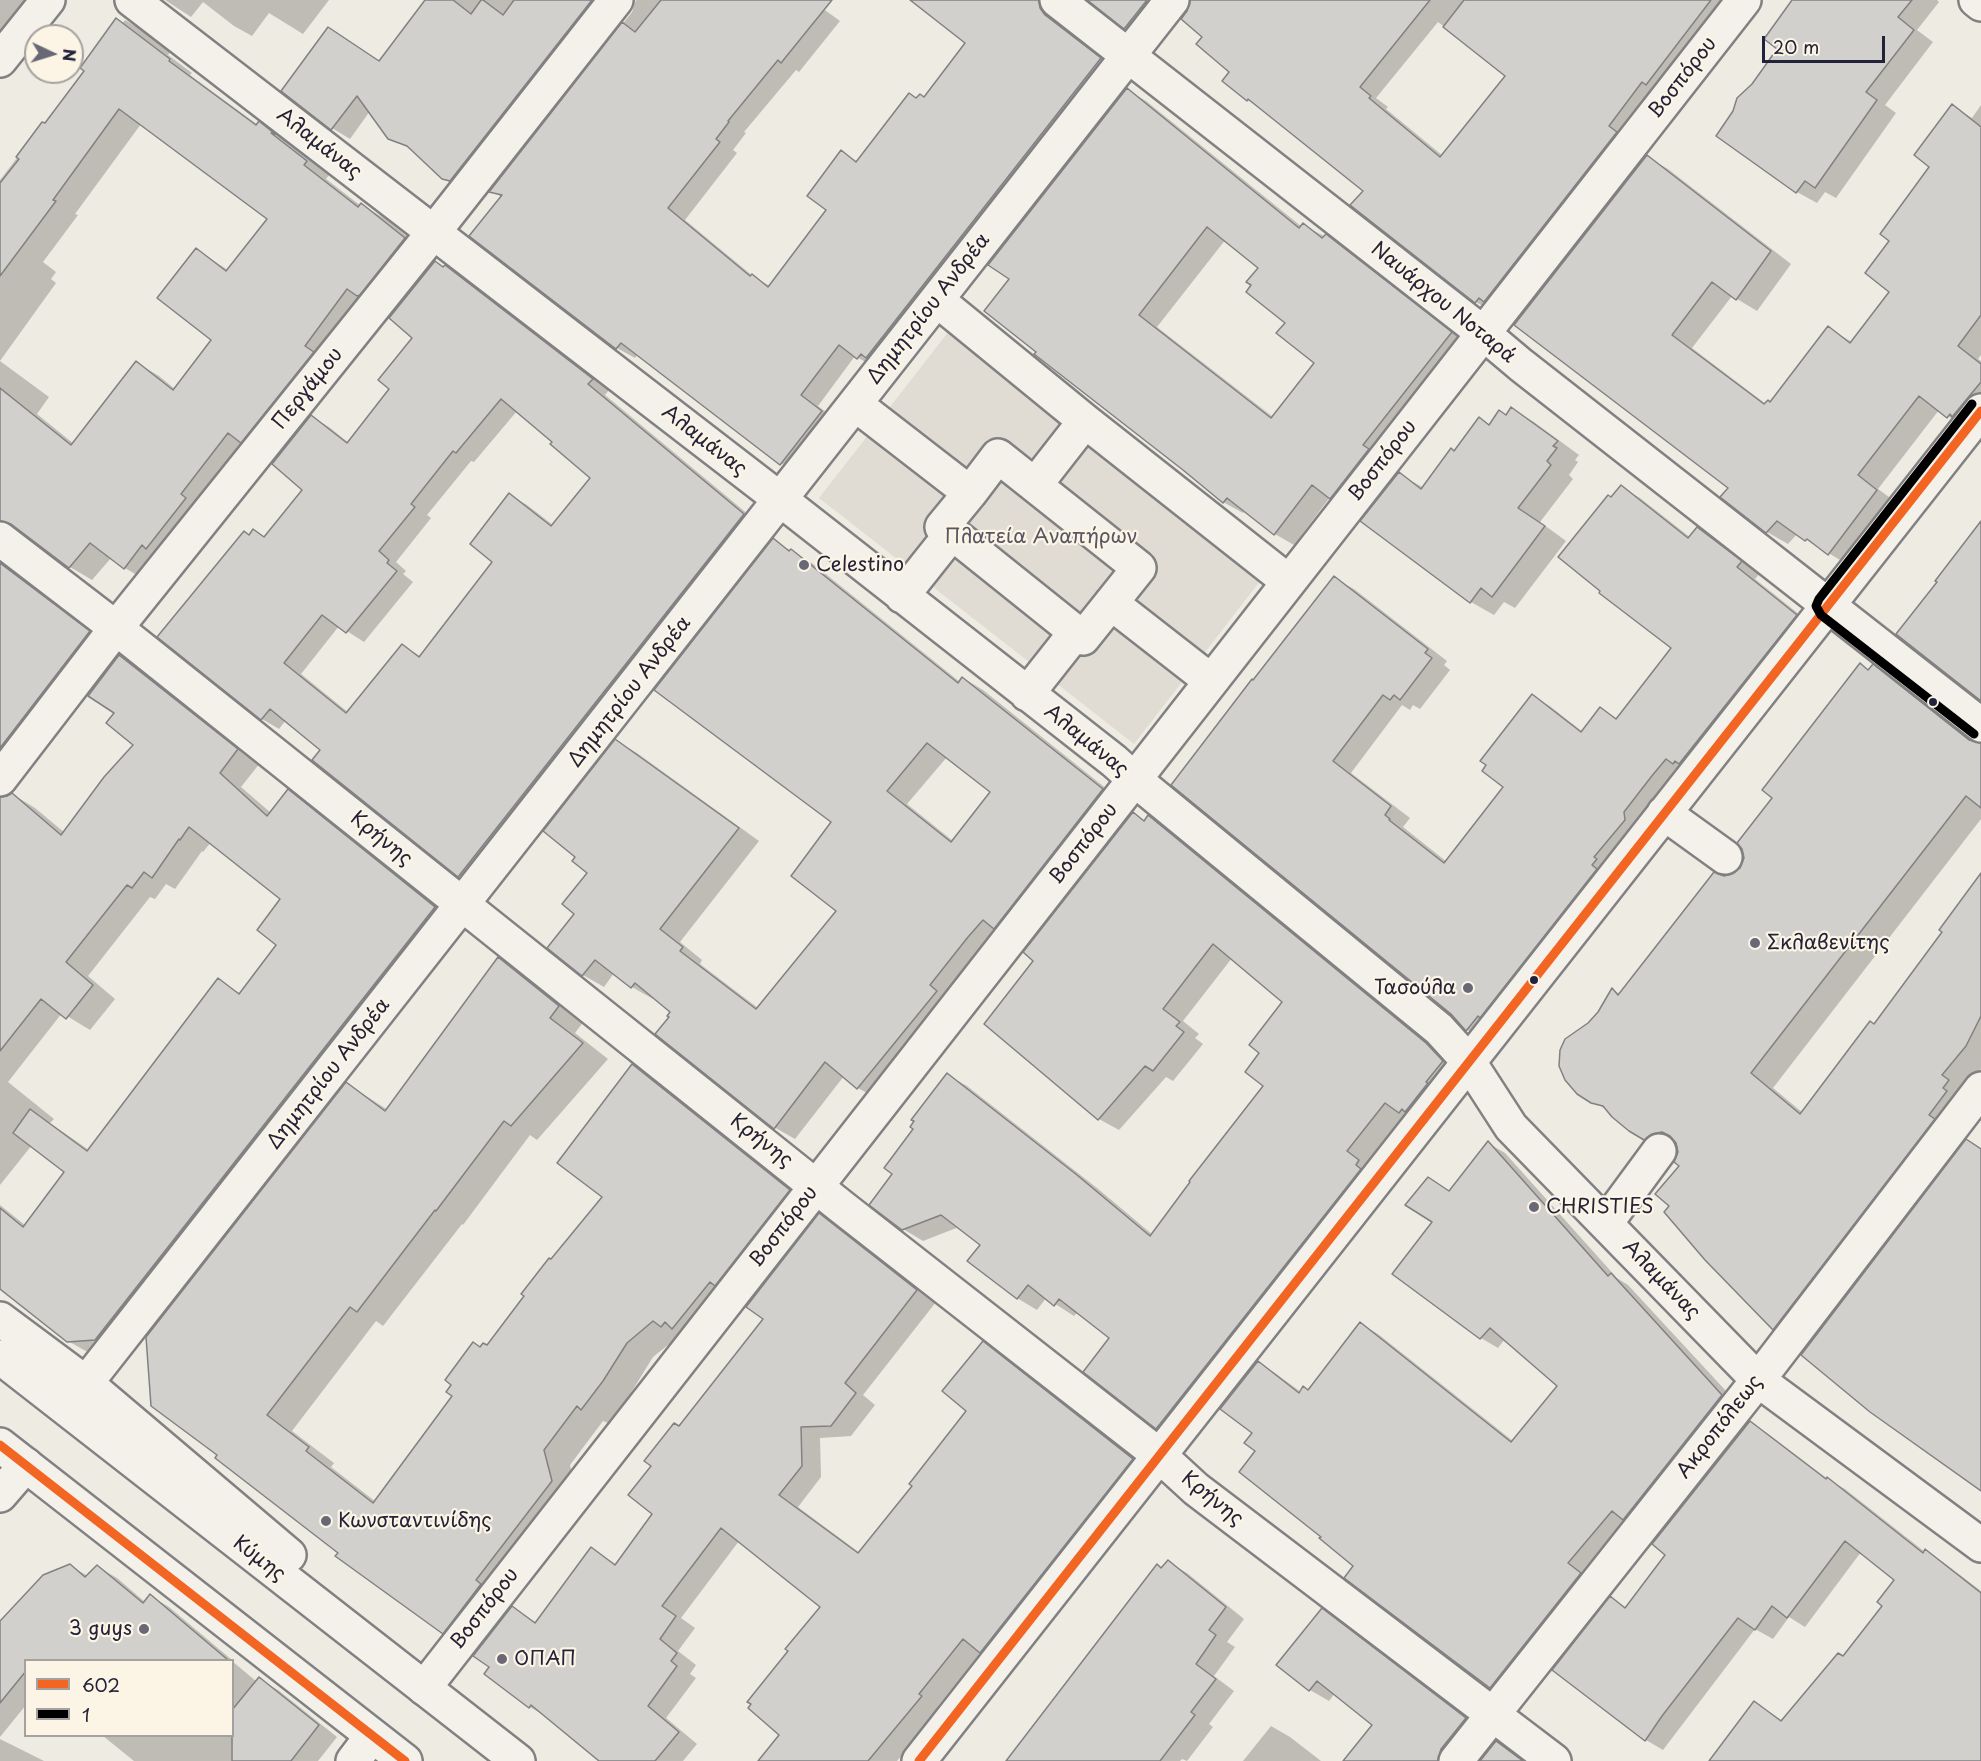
<!DOCTYPE html>
<html>
<head>
<meta charset="utf-8">
<style>
  body { margin:0 }
  #map { position:relative; width:1981px; height:1761px; overflow:hidden; background:#eeebe3; font-family:"Playpen Sans",sans-serif }
  canvas { display:block }
  .legend { position:absolute; left:24px; top:1659px; width:210px; height:78px; box-sizing:border-box; background:#fcf5e5; border:2px solid #a5a1a1; margin:0; padding:8px 10px; list-style:none; font-size:18px; color:#22223b }
  .legend li { display:flex; align-items:center; gap:12px; height:30px }
  .legend b { width:30px; border:2px solid #a5a1a1 }
  .north { position:absolute; left:24px; top:24px; width:60px; height:60px; box-sizing:border-box; background:#fcf5e5; border:2px solid #a5a1a1; border-radius:50%; rotate:94deg; font-size:16px; font-weight:700; line-height:24px; text-align:center; color:#22223b }
  .north::after { content:''; display:block; margin:auto; width:21px; height:27px; background:#696876; clip-path:polygon(50% 0,100% 100%,50% 72%,0 100%) }
  .scale { position:absolute; left:1762px; top:36px; width:123px; height:27px; box-sizing:border-box; border:3px solid #22223b; border-top:0; padding-left:8px; font-size:18px; line-height:21px; white-space:nowrap; color:#22223b; -webkit-text-stroke:4px #fcf5e5; paint-order:stroke }
</style>
</head>
<body>
<div id="map">
<canvas width="1981" height="1761"></canvas>
<ul class="legend">
<li><b style="height:8px;background:#f26522"></b>602</li>
<li><b style="height:8px;background:#000"></b>1</li>
</ul>
<div class="north">N</div>
<div class="scale">20 m</div>
</div>
<script>
const c = document.querySelector('canvas').getContext('2d');
c.lineJoin = 'round';
function paint(path, color) { c.fillStyle = color; c.fill(path, 'evenodd'); }
const shape = rows => new Path2D(rows.map(r => 'M' + r).join(''));
function stroke(path, color, width, dash) { c.strokeStyle = color; c.lineWidth = width; c.lineCap = dash ? 'butt' : 'round'; c.setLineDash(dash || []); c.stroke(path); }
function label(font, color, halo, rows, align = 'center') {
  c.font = font + ' "Playpen Sans",sans-serif'; c.lineWidth = 4.5; c.setLineDash([]); c.textBaseline = 'middle'; c.strokeStyle = halo; c.fillStyle = color; for (const [text, x, y, turn = 0] of rows) {
    c.save(); c.translate(x, y); c.rotate((+turn || 0) * Math.PI / 180); c.textAlign = isNaN(turn) ? turn : align; if (halo) c.strokeText(text, 0, 0); c.fillText(text, 0, 0); c.restore();
  }
}
paint(shape([
  [949,331,1264,576,1134,744,819,498]
]), '#e0dcd3');
paint(shape([
  [0,0,26,0,11,19,15,22,0,40],
  [165,0,329,0,303,34,269,13,252,36,234,26,203,2,191,17],
  [427,0,618,0,461,189,443,178,413,150,389,138,370,111,350,139,332,128,329,29,380,62],
  [636,0,811,0,840,21,799,72,796,70,744,132,746,133,733,150,737,153,685,220,754,277,770,286,828,210,842,152,858,162,917,99,924,99,967,43,912,0,1059,0,1057,19,1063,27,1118,70,876,368,855,356,818,406,839,422,799,474,781,463,638,354,635,358,617,348,471,235,502,197,491,191,632,12],
  [1090,0,1173,0,1143,38,1125,28],
  [1192,0,1726,0,1493,312,1476,302,1365,191,1261,107,1247,100,1232,72,1204,37],
  [1438,22,1507,75,1443,156,1386,109,1388,107,1376,98],
  [1794,0,1937,0,1939,2,1917,30,1933,42,1885,105,1896,113,1836,198,1825,192,1817,203,1797,192,1753,85,1779,48],
  [125,20,147,33,171,51,168,55,192,73,190,75,258,125,259,123,282,136,329,175,326,179,361,206,362,205,384,218,427,252,147,581,125,568,111,558,92,580,70,567,25,533,15,534,5,560,11,569,111,645,4,791,5,798,12,794,35,808,65,833,136,744,116,712,120,657,142,670,260,763,241,787,271,813,288,791,311,804,457,920,91,1354,68,1341,0,1288,0,1205,26,1226,67,1172,32,1145,0,1185,0,180,43,124,45,125],
  [141,124,269,219,228,270,197,250,213,340,175,389,159,376,137,363,74,444,37,414,49,397,0,361,56,283,51,279,56,272,43,262,78,215,75,214],
  [211,842,282,898,278,945,241,994,218,980,89,1150,50,1123,54,1119,8,1082,62,1013,90,1030,115,999,88,976,150,897,155,899,166,884,175,889,202,851,203,852],
  [1127,90,1146,101,1302,227,1303,225,1345,247,1470,344,1350,509,1330,497,1294,545,1275,534,1245,510,1243,513,1223,502,1038,352,1011,279],
  [1226,239,1260,267,1287,322,1316,363,1273,417,1157,327],
  [1981,105,1981,355,1978,359,1981,361,1981,419,1968,429,1939,410,1878,489,1897,503,1850,566,1797,534,1788,544,1767,532,1722,497,1730,488,1516,325,1647,157,1668,169,1791,264,1757,311,1732,296,1692,348,1766,404,1771,404,1828,328,1852,342,1891,292,1892,241,1931,166,1952,106,1972,118],
  [445,267,463,277,609,390,605,395,761,525,476,886,459,876,322,750,286,720,279,729,262,719,249,536,266,538,304,490,312,417,329,427,349,443,392,389],
  [517,411,554,442,592,478,553,525,527,505,510,495,494,561,422,657,403,646,349,713,301,674,339,626,364,642,413,582,403,574,406,571,396,562,431,518,427,515,471,461,474,462],
  [1512,409,1534,422,1579,455,1575,460,1578,462,1569,475,1573,479,1540,522,1566,541,1515,608,1504,602,1494,615,1471,602,1362,521,1399,474,1424,488,1454,452,1479,419,1490,425,1507,416],
  [1621,487,1640,498,1691,538,1698,529,1717,540,1760,573,1755,579,1815,627,1486,1041,1467,1030,1452,1013,1253,682,1334,578,1354,589,1447,661,1444,665,1450,670,1420,709,1413,705,1410,710,1402,705,1351,773,1410,818,1403,827,1447,862,1505,786,1532,695,1551,707,1583,732,1601,709,1618,719,1674,648,1612,499],
  [773,540,812,563,960,682,963,678,983,690,1123,802,879,1100,858,1088,844,1076,795,1139,774,1127,671,1017,673,1012,654,997,653,999,632,987,614,973,604,987,583,975,549,948,576,913,589,872,616,741,637,753,759,841,680,942,702,960,700,964,758,1008,839,911,833,822],
  [947,757,992,792,953,841,907,804],
  [1860,665,1869,670,1873,666,1896,679,1981,745,1981,819,1773,1088,1803,1113,1875,1025,1944,932,1981,876,1981,1069,1964,1090,1797,1342,1773,1329,1671,1205,1681,1165,1678,1146,1669,1152,1630,1130,1609,1111,1578,1093,1589,1024,1599,1013,1613,990,1620,994,1724,877,1733,876,1741,869,1774,798],
  [1133,814,1145,821,1148,817,1168,828,1446,1056,1462,1073,1419,1123,1405,1115,1366,1163,1378,1173,1177,1439,1157,1428,1085,1371,1111,1338,1078,1312,1074,1316,1046,1298,1037,1310,1017,1298,982,1244,959,1227,923,1241,903,1229,894,1174,915,1129,947,1075,967,1086,1097,1188,1153,1235,1265,1086,1261,1053,1284,1002,1232,958,1183,1021,1199,1034,1195,1038,1203,1044,1173,1081,1166,1077,1119,1130,1099,1119,1035,961],
  [499,959,524,974,584,1021,575,1033,608,1059,537,1140,530,1135,463,1225,462,1224,383,1326,376,1321,292,1431,334,1463,331,1467,376,1502,454,1396,481,1348,487,1347,552,1261,604,1197,632,1066,658,1081,815,1206,679,1336,653,1357,629,1396,608,1423,603,1421,570,1465,577,1496,469,1647,443,1633,217,1457,347,1084,388,1110],
  [1488,1143,1505,1153,1617,1278,1628,1285,1739,1405,1507,1697,1490,1687,1323,1536,1257,1451,1254,1433,1258,1363,1275,1373,1301,1392,1309,1391,1361,1324,1378,1334,1513,1441,1559,1386,1505,1339,1498,1348,1481,1338,1394,1274,1434,1221,1450,1192],
  [820,1215,839,1226,936,1302,863,1395,875,1405,851,1436,820,1438,821,1477,798,1507,860,1553,915,1486,968,1411,984,1343,1003,1355,1152,1471,1000,1663,981,1652,938,1706,940,1708,897,1761,760,1761,781,1734,790,1651,822,1606,739,1541,681,1618,695,1628,678,1651,696,1665,690,1674,696,1678,666,1718,697,1744,683,1761,601,1761,550,1719,530,1707,491,1667,512,1608,537,1623,592,1549,617,1565,655,1514,680,1428,765,1318],
  [1750,1423,1767,1433,1829,1480,1845,1489,1925,1552,1943,1562,1981,1591,1981,1761,1720,1761,1755,1703,1783,1721,1844,1658,1884,1606,1896,1580,1861,1552,1805,1627,1789,1617,1773,1639,1755,1629,1663,1750,1646,1740,1611,1598,1627,1608,1667,1555],
  [1168,1562,1187,1573,1244,1619,1227,1642,1235,1647,1214,1676,1234,1691,1209,1724,1213,1727,1187,1761,1182,1759,1180,1761,1008,1761],
  [70,1566,88,1576,98,1567,117,1578,145,1602,150,1596,169,1607,232,1660,26,1660,26,1705,0,1737,0,1623],
  [1322,1610,1341,1621,1484,1730,1460,1761,1345,1761,1374,1725,1335,1693,1329,1701,1310,1690],
  [232,1661,257,1682,259,1679,278,1690,337,1737,318,1761,134,1761,103,1736,232,1736],
  [1271,1726,1290,1737,1321,1761,1243,1761],
  [0,1739,44,1761,0,1761],
  [1496,1743,1516,1754,1525,1761,1482,1761]
]), '#0003');
const building = shape([
  [425,0,453,0,471,14,481,0,483,0,503,15,514,0,592,0,450,181,442,179,407,146,388,139,357,96,331,130,281,91,328,27,379,61,425,0],
  [661,0,832,0,781,63,778,60,728,121,729,122,716,139,720,142,668,208,750,276,752,274,768,287,826,210,807,196,841,150,856,162,909,93,916,98,920,94,924,97,965,43,910,0,1039,0,1040,8,1045,15,1101,58,866,358,861,354,857,359,839,345,801,395,822,411,780,465,621,343,616,349,469,236,502,195,489,192,622,22,635,32,661,0],
  [1087,0,1147,0,1124,29,1087,0],
  [1190,0,1430,0,1360,87,1371,96,1369,98,1440,157,1505,76,1443,27,1464,0,1711,0,1646,85,1642,82,1609,126,1617,132,1484,302,1479,298,1475,303,1350,205,1363,191,1248,99,1247,101,1222,81,1229,72,1196,44,1202,37,1181,19,1187,11,1190,0],
  [1792,0,1912,0,1898,17,1914,30,1866,92,1877,100,1815,188,1805,181,1796,193,1716,136,1733,111,1737,98,1752,84,1777,49,1764,39,1792,0],
  [116,18,170,59,169,61,256,125,259,121,275,134,271,133,307,161,304,165,358,207,361,203,405,238,360,295,357,296,347,289,305,346,314,352,241,443,228,433,181,494,186,498,146,549,142,545,124,569,90,543,69,568,11,524,0,521,0,388,71,445,136,361,173,390,211,340,157,298,196,248,226,271,267,219,119,109,53,200,56,201,0,276,0,183,19,159,16,157,42,122,45,123,84,71,80,68,116,18],
  [1127,88,1299,228,1303,223,1322,238,1326,234,1452,332,1363,445,1369,449,1330,499,1312,485,1274,535,1227,498,1223,503,1183,470,1034,354,1036,352,984,311,1009,279,988,265,1127,88],
  [1207,227,1258,268,1246,282,1251,285,1246,292,1285,323,1276,333,1314,363,1271,418,1139,315,1207,227],
  [1952,104,1981,127,1981,315,1958,346,1981,364,1981,382,1952,417,1950,414,1947,418,1919,396,1858,475,1877,490,1828,555,1807,539,1805,541,1777,521,1766,533,1720,497,1728,488,1514,325,1647,155,1771,251,1736,300,1712,282,1672,335,1764,404,1768,400,1770,402,1828,326,1850,343,1889,292,1865,273,1889,241,1880,234,1929,167,1914,155,1952,104],
  [435,261,443,267,445,265,593,379,588,384,744,514,458,877,312,760,320,750,270,709,261,720,157,637,244,531,249,535,253,529,264,537,302,490,272,464,311,415,347,443,389,389,378,380,412,338,389,318,435,261],
  [501,399,552,442,550,444,590,478,551,526,509,493,470,544,492,562,419,657,402,644,346,713,284,663,322,615,346,633,397,571,387,563,389,560,379,551,415,507,411,504,453,451,456,453,501,399],
  [1511,407,1558,441,1553,446,1557,448,1547,461,1551,465,1518,508,1545,526,1492,597,1481,588,1470,603,1360,521,1399,472,1421,489,1451,448,1454,451,1479,417,1489,425,1499,410,1506,415,1511,407],
  [1621,485,1688,538,1697,527,1742,561,1737,567,1797,615,1679,764,1675,761,1673,764,1666,759,1651,777,1624,812,1625,820,1594,857,1597,859,1592,865,1597,869,1480,1018,1478,1016,1466,1031,1451,1014,1171,785,1252,679,1253,680,1334,576,1428,649,1425,653,1432,658,1400,700,1394,695,1390,700,1383,695,1333,761,1391,806,1385,815,1390,819,1389,820,1444,863,1503,787,1482,771,1486,765,1480,761,1532,694,1581,732,1600,707,1616,719,1671,648,1599,593,1600,591,1558,557,1608,495,1611,497,1621,485],
  [1981,521,1981,701,1896,634,1937,582,1935,581,1981,521],
  [773,538,789,551,791,549,958,683,962,677,1103,789,994,929,983,920,968,937,930,985,937,991,857,1089,825,1062,774,1129,655,1034,669,1017,667,1016,670,1012,635,983,631,988,595,960,582,976,547,948,574,914,562,904,587,873,572,861,575,857,543,831,615,739,739,828,660,929,683,947,680,951,756,1009,836,911,791,876,831,822,654,690,773,538],
  [927,743,990,792,951,842,887,791,927,743],
  [0,563,90,631,0,748,0,563],
  [119,655,238,749,220,773,267,816,288,789,435,907,95,1340,67,1342,0,1289,0,1208,23,1227,64,1172,13,1133,30,1109,87,1151,218,978,239,994,276,945,257,930,280,899,189,827,180,840,179,839,152,878,144,872,132,888,127,885,66,962,93,985,66,1019,41,999,0,1051,0,797,7,796,12,793,61,835,104,777,133,745,106,723,114,713,88,696,119,655],
  [1860,663,1868,670,1873,664,1969,740,1981,743,1981,808,1966,796,1751,1073,1800,1114,1870,1021,1874,1024,1942,932,1939,930,1981,873,1981,1016,1966,1046,1942,1075,1949,1080,1943,1088,1947,1091,1929,1115,1935,1119,1773,1330,1705,1260,1664,1212,1669,1206,1655,1194,1679,1166,1674,1162,1678,1152,1676,1143,1670,1136,1662,1132,1652,1134,1644,1140,1629,1131,1612,1117,1603,1106,1591,1103,1577,1094,1565,1080,1559,1066,1560,1050,1565,1039,1588,1023,1598,1012,1612,988,1618,995,1714,872,1724,876,1732,874,1740,868,1744,858,1742,849,1737,843,1772,798,1762,790,1860,663],
  [1133,812,1144,821,1148,815,1426,1043,1443,1061,1426,1082,1428,1083,1405,1112,1402,1109,1399,1113,1385,1103,1347,1151,1359,1160,1356,1165,1361,1169,1156,1429,1083,1372,1109,1338,1059,1299,1054,1306,1028,1285,1017,1299,967,1261,980,1245,941,1215,902,1230,869,1205,892,1174,884,1168,913,1129,910,1127,914,1121,911,1120,947,1073,1077,1175,1150,1236,1190,1182,1189,1181,1263,1086,1245,1072,1259,1053,1249,1045,1282,1002,1213,944,1163,1009,1180,1022,1176,1026,1184,1032,1153,1071,1145,1066,1098,1120,984,1024,1033,961,1023,952,1133,812],
  [498,957,559,1006,550,1018,583,1043,511,1126,504,1121,436,1211,435,1210,357,1312,350,1307,267,1415,309,1447,306,1451,373,1503,452,1396,446,1392,451,1385,445,1380,473,1342,480,1347,483,1343,487,1345,524,1296,521,1294,549,1258,551,1259,602,1197,557,1163,632,1064,790,1190,715,1286,710,1282,672,1329,665,1322,661,1327,653,1321,627,1343,603,1381,581,1410,577,1406,544,1450,552,1481,476,1580,481,1584,443,1634,335,1556,338,1553,215,1458,217,1455,151,1406,146,1337,346,1082,385,1111,498,957],
  [1966,1139,1981,1149,1981,1491,1870,1412,1801,1355,1966,1139],
  [1488,1141,1608,1276,1611,1273,1722,1395,1623,1520,1612,1511,1568,1563,1581,1573,1490,1688,1344,1578,1353,1566,1319,1538,1321,1537,1239,1472,1255,1451,1244,1443,1252,1433,1220,1409,1258,1361,1299,1393,1303,1386,1308,1390,1360,1322,1511,1442,1557,1386,1490,1328,1480,1339,1392,1274,1432,1222,1405,1205,1428,1177,1449,1191,1488,1141],
  [819,1213,917,1290,845,1383,856,1393,831,1426,801,1427,802,1466,779,1495,858,1553,912,1486,909,1484,966,1411,942,1391,983,1341,1133,1459,980,1653,963,1639,919,1694,922,1696,868,1761,758,1761,779,1735,748,1708,751,1704,747,1702,788,1651,785,1649,820,1607,721,1528,662,1606,676,1616,660,1639,677,1653,671,1661,677,1666,648,1706,679,1732,655,1761,599,1761,531,1705,529,1708,484,1674,489,1667,473,1656,512,1606,535,1623,591,1547,615,1565,652,1514,628,1495,651,1466,644,1461,674,1423,679,1426,763,1319,746,1307,819,1213],
  [1750,1421,1826,1479,1827,1477,1923,1553,1925,1549,1981,1593,1981,1761,1709,1761,1754,1701,1781,1721,1838,1653,1843,1656,1882,1606,1877,1602,1894,1580,1845,1541,1787,1618,1772,1606,1755,1630,1738,1618,1662,1716,1645,1741,1552,1670,1610,1596,1625,1608,1665,1555,1652,1544,1750,1421],
  [1168,1560,1226,1607,1209,1630,1216,1635,1196,1664,1216,1679,1191,1712,1195,1715,1160,1761,1006,1761,1157,1564,1161,1568,1168,1560],
  [70,1564,85,1577,97,1565,143,1603,150,1594,228,1660,26,1660,26,1671,0,1703,0,1621,43,1575,70,1564],
  [1322,1608,1466,1718,1441,1749,1438,1761,1343,1761,1372,1725,1317,1681,1309,1691,1276,1665,1322,1608],
  [259,1677,319,1725,291,1761,232,1761,232,1710,259,1677],
  [1496,1741,1523,1761,1480,1761,1496,1741]
]);
paint(building, '#d2d0cc');
stroke(building, '#828182', 1.5);
const minor = shape([
  [132,0,781,500,1114,761,1134,779,1439,1029,1469,1062,1511,1127,1758,1380,1981,1545],
  [1057,0,1483,333,1521,365,1981,725],
  [1976,0,1981,4],
  [0,60,48,0],
  [937,300,1085,421,1289,582],
  [855,404,970,493,942,527,952,533,902,596],
  [1035,485,1085,421],
  [952,533,1083,638,1139,568,998,456,970,493],
  [0,539,116,628,843,1208,1159,1455,1196,1489,1554,1761],
  [1111,603,1211,681],
  [1027,694,1076,632],
  [0,779,116,628,433,233,616,0],
  [1664,813,1725,857],
  [1606,1223,1659,1151],
  [86,1383,1172,0],
  [0,1495,26,1465],
  [424,1688,1744,0],
  [353,1761,372,1736],
  [919,1761,1981,411],
  [1456,1761,1758,1380,1981,1089]
]);
const major = shape([
  [0,1319,86,1383,289,1555],
  [0,1357,518,1761],
  [0,1445,405,1761]
]);
stroke(minor, '#828182', 38);
stroke(major, '#828182', 38);
stroke(minor, '#f4f1eb', 33);
stroke(major, '#f4f1eb', 33);
stroke(shape([
  [0,1445,405,1761],
  [919,1761,1981,411]
]), '#f26522', 9);
stroke(shape([
  [1972,404,1819,599,1816,606,1821,615,1974,734]
]), '#000', 9);
for (const [x, y, r, color] of [
  [804,565,6,"#696876"],
  [1933,702,5,"#22223b"],
  [1755,943,6,"#696876"],
  [1534,980,5,"#22223b"],
  [1468,988,6,"#696876"],
  [1534,1207,6,"#696876"],
  [326,1521,6,"#696876"],
  [144,1629,6,"#696876"],
  [502,1659,6,"#696876"]
]) { const dot = new Path2D(); dot.arc(x, y, r, 0, 2 * Math.PI); c.fillStyle = color; c.fill(dot); stroke(dot, '#fcf5e5', 2); }
label('20px', '#22223b', '#fcf5e5', [
  ["Βοσπόρου",1683,78,-52],
  ["Αλαμάνας",319,144,38],
  ["Ναυάρχου Νοταρά",1443,303,39],
  ["Δημητρίου Ανδρέα",929,309,-52],
  ["Περγάμου",308,389,-51],
  ["Αλαμάνας",704,441,38],
  ["Βοσπόρου",1383,461,-52],
  ["Δημητρίου Ανδρέα",630,692,-52],
  ["Αλαμάνας",1086,741,39],
  ["Κρήνης",381,839,39],
  ["Βοσπόρου",1084,844,-52],
  ["Δημητρίου Ανδρέα",329,1074,-52],
  ["Κρήνης",761,1141,38],
  ["Βοσπόρου",784,1227,-52],
  ["Αλαμάνας",1661,1280,46],
  ["Ακροπόλεως",1720,1427,-52],
  ["Κρήνης",1212,1499,39],
  ["Κύμης",259,1559,38],
  ["Βοσπόρου",485,1609,-52]
]);
label('20px', '#575665', '#fcf5e5', [
  ["Πλατεία Αναπήρων",1041,537]
]);
label('20px', '#22223b', '#fcf5e5', [
  ["Celestino",816,565],
  ["Σκλαβενίτης",1767,943],
  ["Τασούλα",1456,988,"right"],
  ["CHRISTIES",1546,1207],
  ["Κωνσταντινίδης",338,1521],
  ["3 guys",132,1629,"right"],
  ["ΟΠΑΠ",514,1659]
], 'left');
</script>
</body>
</html>
